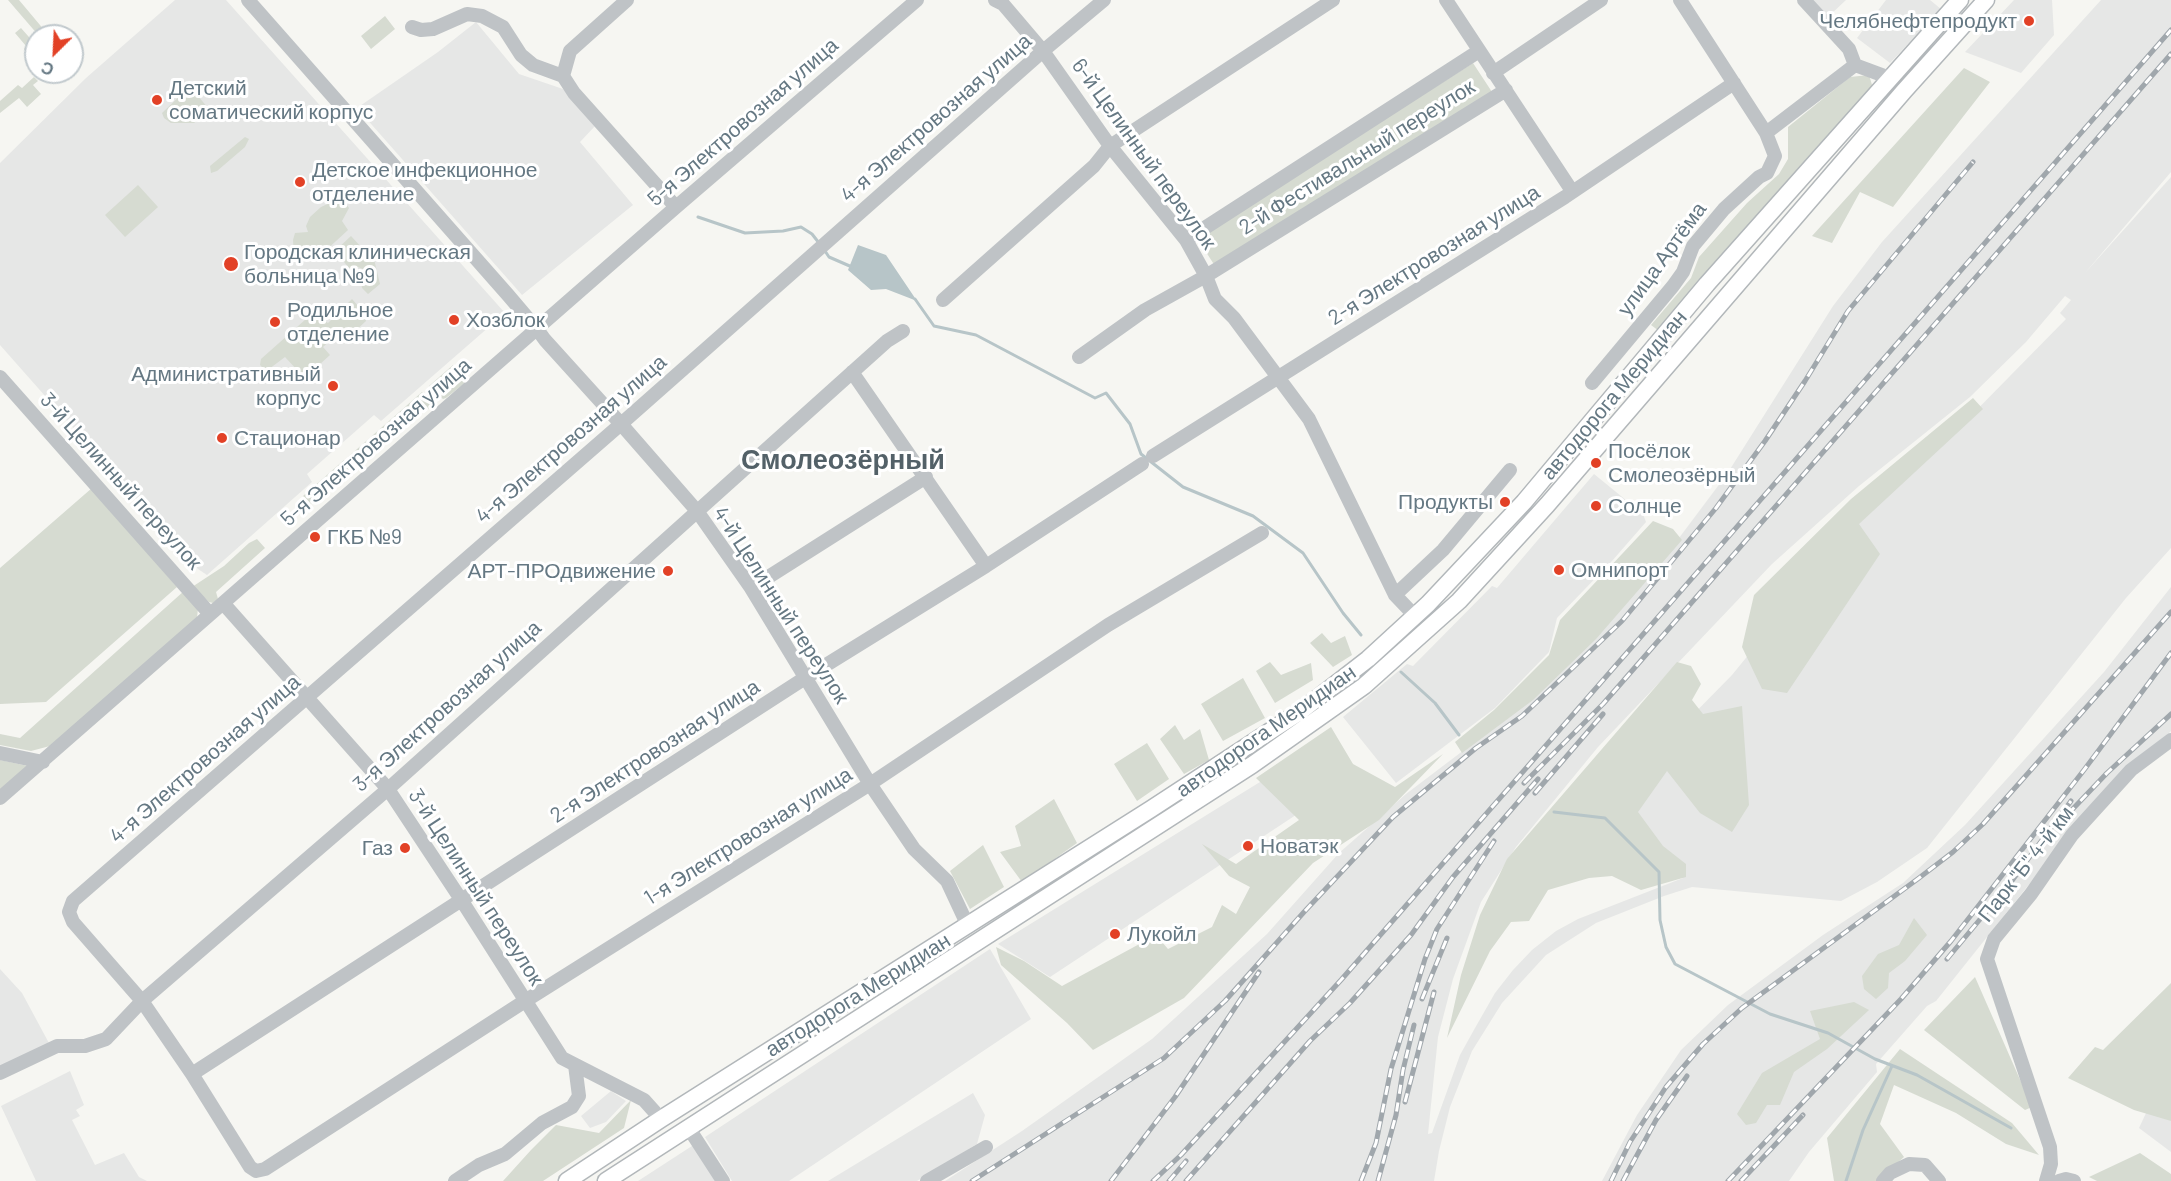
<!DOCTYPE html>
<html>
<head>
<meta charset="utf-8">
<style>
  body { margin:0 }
  #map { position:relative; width:2171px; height:1181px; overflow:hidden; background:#f6f6f2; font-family:Barlow,sans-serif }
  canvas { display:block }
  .north { position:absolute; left:24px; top:24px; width:60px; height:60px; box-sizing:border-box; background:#fff; border:2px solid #c1c9cd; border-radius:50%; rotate:204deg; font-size:16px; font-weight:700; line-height:24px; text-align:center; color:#657883 }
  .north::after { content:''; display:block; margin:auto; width:21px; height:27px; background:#e24126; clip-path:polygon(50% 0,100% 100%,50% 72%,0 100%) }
</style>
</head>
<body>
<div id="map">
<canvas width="2171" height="1181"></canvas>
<div class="north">С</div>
</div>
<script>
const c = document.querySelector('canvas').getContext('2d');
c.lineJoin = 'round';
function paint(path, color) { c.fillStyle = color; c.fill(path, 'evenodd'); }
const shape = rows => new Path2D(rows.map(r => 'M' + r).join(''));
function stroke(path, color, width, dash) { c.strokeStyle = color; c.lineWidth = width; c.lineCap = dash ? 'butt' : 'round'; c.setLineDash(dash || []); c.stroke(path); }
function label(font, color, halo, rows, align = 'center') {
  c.font = font + ' Barlow,sans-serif'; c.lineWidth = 6; c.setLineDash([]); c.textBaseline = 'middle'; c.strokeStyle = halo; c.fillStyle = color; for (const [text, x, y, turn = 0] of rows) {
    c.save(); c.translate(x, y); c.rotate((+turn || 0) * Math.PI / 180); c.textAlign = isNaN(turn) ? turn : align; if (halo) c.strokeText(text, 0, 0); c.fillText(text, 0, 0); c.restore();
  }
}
paint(shape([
  [175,0,226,0,505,313,381,421,374,415,307,474,312,482,207,575,198,569,0,345,0,163,86,78],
  [1812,0,1846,0,1828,17],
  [1886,0,1930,0,1941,9,1890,63,1857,38],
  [2014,0,2052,0,2054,35,2021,73,1965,52],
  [2101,0,2171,0,2171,172,2085,273,2171,177,2171,548,2126,598,1927,848,1877,882,1841,901,1692,887,1664,896,1596,923,1546,955,1502,1003,1472,1051,1450,1107,1439,1151,1434,1181,945,1181,1022,1131,1152,1039,1267,934,1339,853,1406,794,1493,728,1661,562,1727,474,1833,306,1882,242],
  [2065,296,2071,300,2060,313,2066,319,1952,435,1856,523,1732,675,1673,735,1614,814,1683,878,1578,919,1556,931,1532,950,1513,970,1495,993,1475,1028,1460,1055,1432,1133,1428,1134,1438,1037,1453,979,1481,902,1516,847,1598,747,1772,564,1859,486,1970,397,2026,342],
  [476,22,519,74,563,89,596,125,580,142,633,205,522,295,357,108,438,52],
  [1594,474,1643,514,1646,522,1612,561,1557,618,1549,652,1495,708,1396,783,1343,717,1407,664,1413,666,1492,586,1497,588],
  [2171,587,2171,731,2074,828,1936,1001,1927,1006,1876,1064,1877,1072,1809,1152,1789,1181,1602,1181,1637,1115,1681,1050,1728,1005,1823,935,1903,883,1965,825,2104,672],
  [1281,769,1308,807,1050,977,998,944],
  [990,949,1031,1019,789,1181,732,1181,705,1137],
  [0,969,22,993,50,1045,0,1069],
  [70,1071,84,1105,76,1110,80,1116,72,1120,95,1165,124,1153,139,1177,147,1181,36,1181,1,1106],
  [611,1091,626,1101,606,1122,590,1128,581,1116],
  [973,1093,985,1115,977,1144,917,1181,828,1181],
  [2147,1111,2171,1118,2171,1152,2139,1128],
  [695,1144,719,1181,638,1181]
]), '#e6e7e6');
paint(shape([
  [8,0,19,0,45,31,39,36],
  [385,16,395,29,371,49,361,36],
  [21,28,36,45,32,59,24,49,26,46,15,33],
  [1473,63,1492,92,1215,266,1197,238],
  [1964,68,1990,82,1893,207,1860,192,1832,243,1812,236],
  [1869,75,1873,88,1796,171,1659,331,1651,325,1691,278,1699,257,1747,203,1779,174,1788,159,1788,127,1850,77],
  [34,77,38,81,33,85,41,94,27,107,19,98,0,113,0,101,18,85,22,88],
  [185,91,197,95,209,109,194,123,171,123,164,118,162,113],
  [245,137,249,139,245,147,217,171,211,173,210,166],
  [138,185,158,207,125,237,105,215],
  [341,198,349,208,342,221,348,230,323,253,294,255,293,240,295,233,308,232,306,226,310,217,321,207],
  [351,236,362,248,359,256,363,260,374,259,380,284,368,294,362,288,360,277,365,275,365,270,358,267,349,268,335,251],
  [352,299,365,314,366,321,352,334,349,335,342,330,323,347,330,355,309,374,299,372,285,357,269,369,265,370,260,365,261,359,306,319,316,316,328,323],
  [453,365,466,380,466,382,446,398,443,399,429,386],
  [422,392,433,405,433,410,427,408,356,466,348,457],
  [1973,398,1983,409,1859,524,1880,554,1787,693,1762,689,1742,647,1754,595,1851,499],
  [344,460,352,469,311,504,303,496],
  [92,488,177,587,46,702,0,704,0,568],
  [1653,521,1673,529,1682,540,1596,639,1533,700,1462,753,1455,742,1494,710,1549,655,1560,620],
  [257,539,265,548,216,592,218,599,213,603,209,602,192,587,224,566,249,543],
  [184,591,198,608,197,618,50,746,31,751,0,745,0,734,20,738],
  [1322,633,1331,643,1345,636,1352,655,1333,667,1310,643],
  [1270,662,1281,675,1311,663,1313,680,1275,703,1256,671],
  [1677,662,1691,666,1701,684,1692,700,1703,714,1742,706,1749,805,1732,832,1700,813,1667,771,1638,812,1663,846,1686,864,1686,877,1641,890,1612,876,1589,878,1548,890,1529,921,1511,922,1490,951,1447,1038,1461,975,1480,915,1507,859],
  [1243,678,1265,718,1223,741,1201,704],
  [1175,725,1184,740,1200,729,1209,760,1184,774,1160,739],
  [1331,727,1353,764,1395,787,1443,754,1379,820,1313,863,1184,998,1093,1050,1067,1023,1001,965,996,947,1024,961,1062,986,1156,935,1168,949,1212,927,1222,905,1236,914,1250,887,1229,876,1202,844,1236,864,1299,820,1256,778],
  [1147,743,1169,779,1137,801,1114,764],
  [0,760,28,766,0,791],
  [1054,799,1077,843,1022,882,1000,852,1021,846,1015,826],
  [983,845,1004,887,970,909,950,871],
  [1914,918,1927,935,1905,961,1889,973,1888,988,1876,999,1864,989,1862,976,1878,954,1899,945],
  [1975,977,2032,1107,2025,1110,1924,1030],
  [2171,983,2171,1121,2134,1110,2068,1078,2095,1047,2103,1050],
  [1854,1002,1869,1010,1827,1049,1794,1072,1780,1105,1767,1105,1756,1123,1746,1125,1737,1114,1762,1073,1820,1039,1810,1011],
  [1900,1049,2012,1123,2039,1155,2006,1144,1956,1113,1894,1085,1880,1124,1904,1157,1877,1181,1834,1181,1827,1138],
  [631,1100,624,1128,543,1181,503,1181,531,1150,556,1125,599,1133],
  [2140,1153,2171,1174,2171,1181,2097,1181,2089,1177]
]), '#d6dbd1');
paint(shape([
  [858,245,886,255,917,301,886,289,871,290,848,270]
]), '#b7c5c8');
stroke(shape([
  [698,217,745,233,783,231,801,227,812,234,819,243],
  [825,251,829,257,852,267],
  [915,299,934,326,976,335,1095,398,1106,393,1130,424,1141,454,1183,487,1253,516,1303,553,1343,613,1361,635],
  [1401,672,1435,703,1459,735],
  [1554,812,1605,818,1659,872,1660,920,1666,947,1675,964,1770,1014,1828,1033,1875,1059,1917,1075,2011,1128],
  [1846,1181,1863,1130,1892,1066]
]), '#b7c5c8', 3);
const major = shape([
  [567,1181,661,1119,1151,809,1301,711,1368,659,1428,604,1524,502,1707,284,1960,0],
  [606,1181,1252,765,1364,686,1459,601,1547,505,1904,91,1986,0]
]);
stroke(major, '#b2b7ba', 19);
stroke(shape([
  [248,0,508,295,537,329,545,340,621,424,697,511,751,588,870,784,914,849,947,881,968,926],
  [995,0,1003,4,1043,51,1110,146,1186,240,1206,276,1215,299,1234,318,1309,419,1395,595,1415,616],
  [1104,0,1043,51,621,424,73,901,69,912,73,922,142,1001,192,1074,250,1167,256,1171,265,1169,525,1001,870,784,1108,625,1262,533],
  [1446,0,1572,191],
  [1804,0,1849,49,1855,65],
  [412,27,421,30,433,29,467,14,482,16,503,27,521,55,533,65,563,76,574,93,676,207],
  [1493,73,1601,0],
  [563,76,570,51,627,0],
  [1766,133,1855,65,1890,78],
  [1186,240,1479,51],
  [943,300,1094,166,1110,146,1333,0],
  [1079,357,1145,310,1206,276,1506,90],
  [852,372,986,566],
  [0,377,210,614],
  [1592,383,1673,286,1683,272,1693,246,1724,209,1759,177,1767,173,1775,156,1766,133,1680,0],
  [1153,456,1565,197,1734,83],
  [751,588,926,477],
  [1395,595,1443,550,1510,470],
  [223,603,388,789,462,901,562,1058,644,1100,661,1119],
  [0,753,43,762],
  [0,798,676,207,917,0],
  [0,1073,57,1046,85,1046,106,1039,142,1001,388,789,887,341,903,331],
  [192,1074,805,678,986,566,1142,464],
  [688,1127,723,1181],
  [455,1181,479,1165,505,1154,542,1123,572,1107,579,1096,575,1065],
  [927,1181,986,1147],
  [1883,1181,1890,1173,1909,1164,1925,1165,1939,1181],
  [2046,1181,2051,1164,2050,1147,1987,959,1994,939,2031,894,2072,835,2131,770,2171,740],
  [2059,1181,2066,1179,2074,1181]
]), '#bfc3c6', 14);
stroke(major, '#fff', 16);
const rail = shape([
  [1524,783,1603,704,2171,54],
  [1535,793,1603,714],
  [2068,814,2107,773,2171,714],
  [1947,959,2011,882,2071,801],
  [1422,999,1447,938],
  [1405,1102,1434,992],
  [972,1181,1164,1058,1225,1001,1304,912,1393,817,1476,748,1522,716,1622,621,1716,508,1765,441,1805,381,1848,311,1973,162],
  [1111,1181,1175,1097,1259,972],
  [1153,1181,1181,1155,1341,980,2171,30],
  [1169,1181,1186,1161],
  [1186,1181,1310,1041,1350,1003,1411,935,1453,877,1538,779],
  [1361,1181,1376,1143,1391,1069,1425,959,1437,929,1494,841],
  [1378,1181,1396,1115,1403,1070,1414,1025],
  [1611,1181,1630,1142,1666,1087,1703,1044,1742,1008,1919,878,1953,852,1983,824,2171,612],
  [1623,1181,1656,1120,1687,1076],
  [1728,1181,1901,999,1951,941,2084,770,2171,653],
  [1741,1181,1803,1115]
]);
stroke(rail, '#a0a7ac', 5);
stroke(rail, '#fff', 3, [9]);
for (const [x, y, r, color] of [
  [2029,21,6,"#e24126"],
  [157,100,6,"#e24126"],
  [300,182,6,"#e24126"],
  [231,264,8,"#e24126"],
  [454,320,6,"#e24126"],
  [275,322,6,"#e24126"],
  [333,386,6,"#e24126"],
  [222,438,6,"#e24126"],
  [1596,463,6,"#e24126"],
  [1505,502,6,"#e24126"],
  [1596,506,6,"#e24126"],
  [315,537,6,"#e24126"],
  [1559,570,6,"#e24126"],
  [668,571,6,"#e24126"],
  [1248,846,6,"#e24126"],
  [405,848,6,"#e24126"],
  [1115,934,6,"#e24126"]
]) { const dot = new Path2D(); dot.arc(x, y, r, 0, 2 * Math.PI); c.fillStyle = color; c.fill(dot); stroke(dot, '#fff', 2); }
label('21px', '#657883', '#fff', [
  ["Челябнефтепродукт",2017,21,"right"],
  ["Детский",169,88],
  ["соматический корпус",169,112],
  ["Детское инфекционное",312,170],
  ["отделение",312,194],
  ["Городская клиническая",244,252],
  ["больница №9",244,276],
  ["Родильное",287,310],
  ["отделение",287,334],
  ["Хозблок",466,320],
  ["Административный",321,374,"right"],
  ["корпус",321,398,"right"],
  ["Стационар",234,438],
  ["Посёлок",1608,451],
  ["Смолеозёрный",1608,475],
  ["Продукты",1493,502,"right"],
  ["Солнце",1608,506],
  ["ГКБ №9",327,537],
  ["Омнипорт",1571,570],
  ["АРТ-ПРОдвижение",656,571,"right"],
  ["Новатэк",1260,846],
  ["Газ",393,848,"right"],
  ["Лукойл",1127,934]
], 'left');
label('21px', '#657883', '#fff', [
  ["4-я Электровозная улица",936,118,-41],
  ["5-я Электровозная улица",743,122,-41],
  ["6-й Целинный переулок",1144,154,54],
  ["2-й Фестивальный переулок",1357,157,-32],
  ["2-я Электровозная улица",1434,255,-32],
  ["улица Артёма",1662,259,-54],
  ["автодорога Меридиан",1614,395,-50],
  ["4-я Электровозная улица",571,439,-41],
  ["5-я Электровозная улица",376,442,-41],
  ["3-й Целинный переулок",121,481,48],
  ["4-й Целинный переулок",781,605,57],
  ["3-я Электровозная улица",447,706,-42],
  ["автодорога Меридиан",1266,731,-35],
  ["2-я Электровозная улица",655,751,-33],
  ["4-я Электровозная улица",205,759,-41],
  ["1-я Электровозная улица",748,836,-32],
  ["Парк \"Б\" 4-й км",2026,864,-52],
  ["3-й Целинный переулок",476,887,57],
  ["автодорога Меридиан",858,995,-32]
]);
label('bold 27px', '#536168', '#fff', [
  ["Смолеозёрный",843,460]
]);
</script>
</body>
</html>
